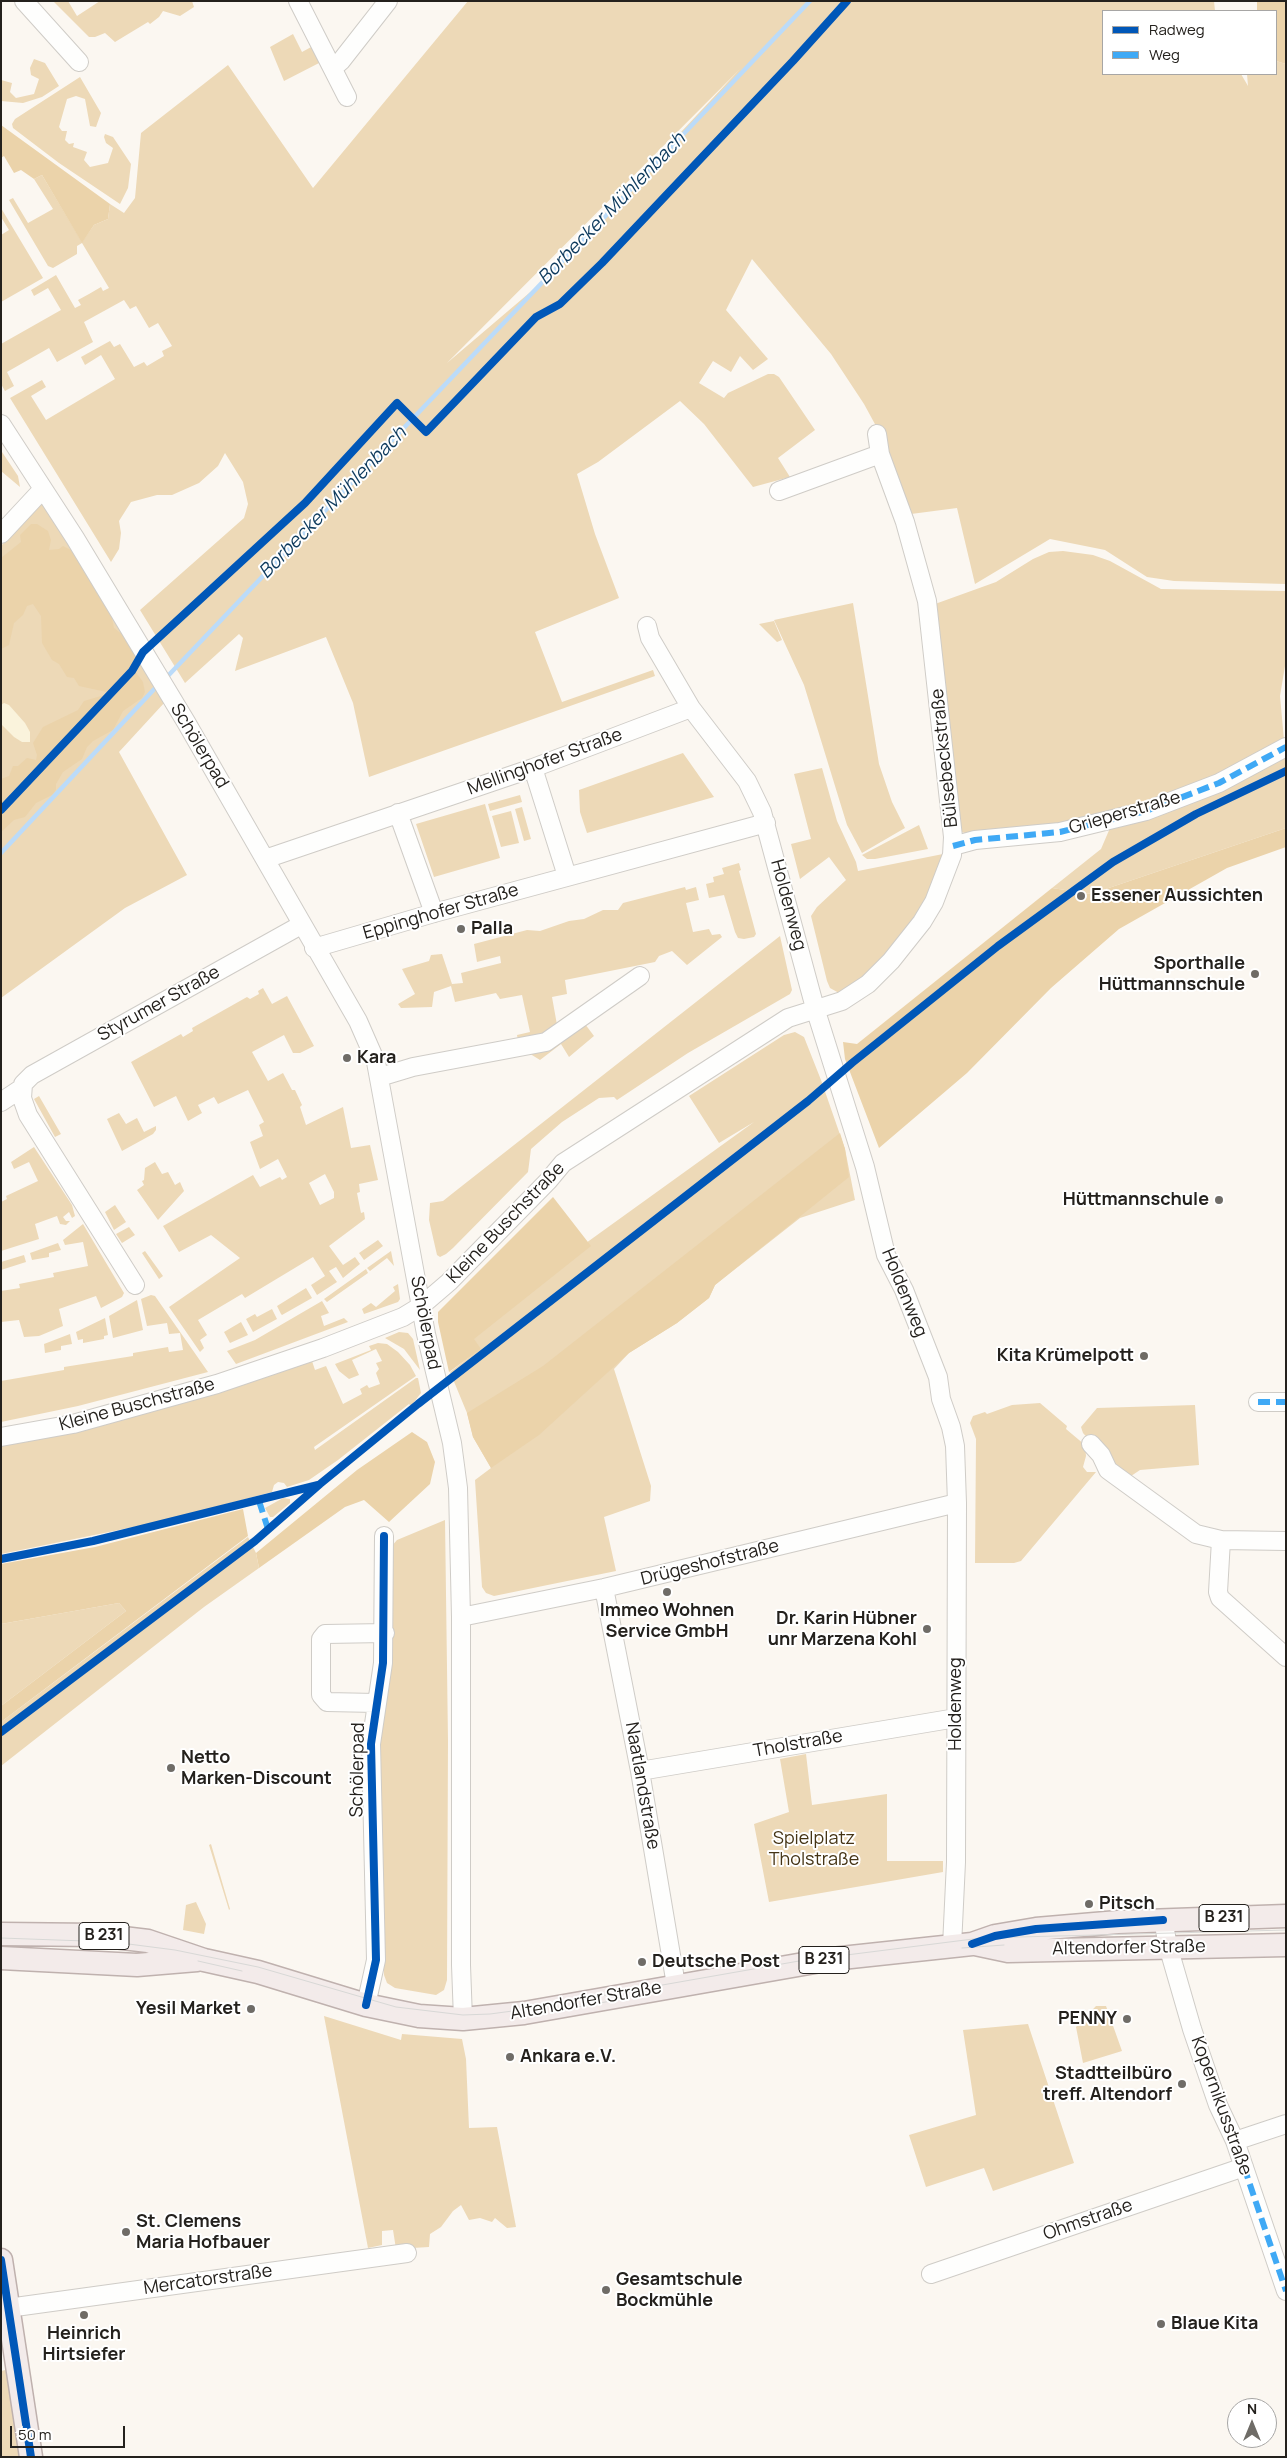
<!DOCTYPE html>
<html>
<head>
<meta charset="utf-8">
<style>
  body { margin:0 }
  #map { position:relative; width:1287px; height:2458px; overflow:hidden; background:#fbf7f1; font-family:Manrope,sans-serif }
  canvas { display:block }
  .frame { position:absolute; inset:0; border:2px solid #24211d; pointer-events:none }
  .legend { position:absolute; left:1102px; top:10px; width:175px; height:65px; box-sizing:border-box; background:#fff; border:1px solid #a7a6a5; margin:0; padding:6px 9px; list-style:none; font-size:15px; color:#24211d }
  .legend li { display:flex; align-items:center; gap:10px; height:25px }
  .legend b { width:25px; border:1px solid #a7a6a5 }
  .north { position:absolute; left:1227px; top:2398px; width:50px; height:50px; box-sizing:border-box; background:#fff; border:1px solid #a7a6a5; border-radius:50%; rotate:0deg; font-size:14px; font-weight:700; line-height:20px; text-align:center; color:#24211d }
  .north::after { content:''; display:block; margin:auto; width:18px; height:22px; background:#6f6c67; clip-path:polygon(50% 0,100% 100%,50% 72%,0 100%) }
  .scale { position:absolute; left:10px; top:2426px; width:115px; height:22px; box-sizing:border-box; border:2px solid #24211d; border-top:0; padding-left:6px; font-size:15px; line-height:18px; white-space:nowrap; color:#24211d; -webkit-text-stroke:4px #fff; paint-order:stroke }
</style>
</head>
<body>
<div id="map">
<canvas width="1287" height="2458"></canvas>
<div class="frame"></div>
<ul class="legend">
<li><b style="height:6px;background:#0057b8"></b>Radweg</li>
<li><b style="height:6px;background:#3fa9f5"></b>Weg</li>
</ul>
<div class="north">N</div>
<div class="scale">50 m</div>
</div>
<script>
const c = document.querySelector('canvas').getContext('2d');
c.lineJoin = 'round';
function paint(path, color) { c.fillStyle = color; c.fill(path, 'evenodd'); }
const shape = rows => new Path2D(rows.map(r => 'M' + r).join(''));
function stroke(path, color, width, dash) { c.strokeStyle = color; c.lineWidth = width; c.lineCap = dash ? 'butt' : 'round'; c.setLineDash(dash || []); c.stroke(path); }
function label(font, color, halo, rows, align = 'center') {
  c.font = font + ' Manrope,sans-serif'; c.lineWidth = 4; c.setLineDash([]); c.textBaseline = 'middle'; c.strokeStyle = halo; c.fillStyle = color; for (const [text, x, y, turn = 0] of rows) {
    c.save(); c.translate(x, y); c.rotate((+turn || 0) * Math.PI / 180); c.textAlign = isNaN(turn) ? turn : align; if (halo) c.strokeText(text, 0, 0); c.fillText(text, 0, 0); c.restore();
  }
}
paint(shape([
  [53,1,68,1,77,16,100,1,192,1,194,7,180,16,163,11,159,17,150,24,148,22,115,42,105,33,95,37,89,37],
  [468,1,1214,1,1215,11,1103,11,1103,74,1241,74,1248,86,1247,74,1276,74,1276,61,1286,64,1286,584,1174,581,1147,577,1105,550,1050,539,975,584,957,508,911,514,876,426,864,404,831,354,752,259,726,310,768,359,753,370,740,356,731,372,713,361,699,383,724,398,728,393,768,374,774,374,779,377,815,430,778,458,790,477,753,487,704,424,680,401,598,462,577,474,595,534,619,598,535,632,562,702,653,670,655,676,369,777,353,703,326,637,235,671,243,638,239,634,185,683,140,610,244,518,248,504,243,482,225,453,218,466,199,483,172,495,157,495,131,502,119,521,121,533,119,549,111,562,10,398,42,380,46,387,31,396,46,420,115,379,101,355,85,365,81,357,110,341,114,347,120,344,134,367,144,362,147,366,164,356,162,351,172,346,158,323,149,328,136,306,130,309,124,300,84,322,93,342,57,362,49,348,7,372,14,386,5,391,1,384,1,344,61,310,48,288,34,296,31,290,56,275,75,308,81,305,78,300,89,294,101,287,103,291,109,288,82,243,77,246,77,254,53,268,48,266,9,200,13,198,28,223,53,209,34,179,42,175,82,242,94,225,108,219,110,204,124,213,135,198,141,133,228,65,313,188],
  [740,69,535,288,447,363],
  [293,34,302,52,313,46,321,62,284,81,270,47],
  [34,59,45,63,59,86,42,97,23,103,1,101,1,80,12,83,10,92,16,98,34,94,39,79,31,75,30,68],
  [80,77,101,113,96,127,90,126,85,99,76,96,67,99,59,127,62,131,67,131,65,140,69,144,74,143,73,147,87,152,84,160,90,167,108,163,113,148,106,143,104,137,105,134,113,137,131,164,128,188,120,204,59,163,13,128,12,124,15,119],
  [1,208,43,278,1,302,1,235,9,230,1,217],
  [2,452,18,476,20,487,1,471],
  [47,496,165,702,119,752,187,875,125,908,1,998,1,546],
  [1063,551,1093,555,1110,561,1161,589,1286,591,1286,660,1280,696,1284,740,1250,760,1171,797,1062,825,969,834,961,832,957,827,935,604,996,582,1033,559,1049,552],
  [853,603,879,764,892,802,905,828,862,853,847,825,804,685,774,620],
  [774,621,782,640,777,642,759,624],
  [683,753,714,797,587,833,580,812,579,790],
  [1286,753,1286,828,1091,894,1052,888,1101,849,1110,828],
  [822,768,837,821,856,862,858,871,943,854,929,893,911,925,883,960,853,986,839,993,830,988,827,981,811,916,817,907,846,880,829,857,800,879,791,844,811,839,794,774],
  [520,795,522,802,490,811,488,804],
  [485,804,500,858,434,877,416,824],
  [522,807,531,839,524,841,515,809],
  [511,811,519,843,501,847,492,816],
  [919,825,928,849,875,859,867,859,862,855],
  [739,863,741,870,739,871,756,934,754,937,744,939,738,938,735,932,724,895,709,898,706,884,714,882,713,877,724,874,722,868],
  [685,887,686,890,696,887,699,900,686,903,693,932,709,929,712,935,720,934,722,937,687,965,672,951,659,956,655,962,565,980,567,994,552,997,559,1036,582,1020,594,1036,569,1057,561,1044,540,1060,519,1047,517,1035,530,1032,522,995,500,999,496,993,455,1002,451,986,434,992,432,1007,401,1008,398,1004,415,994,402,969,429,961,431,955,442,954,452,984,463,983,461,973,501,963,500,956,477,962,474,944,527,930,540,931,569,921,584,919,603,910,618,910,623,903],
  [780,936,792,990,790,994,688,1053,617,1100,614,1097,599,1098,562,1122,531,1149,528,1172,453,1248,446,1254,440,1257,437,1255,429,1220,430,1203,443,1201,453,1193],
  [263,988,272,1004,287,996,314,1046,300,1053,293,1053,284,1035,252,1052,268,1081,283,1073,292,1090,295,1090,302,1105,300,1107,306,1125,343,1107,351,1148,370,1145,378,1180,359,1184,360,1192,357,1193,361,1213,364,1212,365,1219,329,1246,343,1265,355,1257,360,1264,343,1278,336,1267,329,1271,337,1282,317,1295,311,1285,325,1276,313,1257,245,1298,242,1294,198,1320,207,1335,200,1340,204,1348,200,1352,169,1307,240,1258,211,1235,179,1252,163,1226,253,1175,260,1187,280,1177,282,1180,287,1177,278,1159,260,1169,250,1142,263,1136,259,1125,264,1122,248,1090,218,1104,214,1097,198,1105,202,1113,188,1121,176,1096,154,1107,131,1062,181,1034,183,1037,193,1031,192,1028,247,997,250,999,259,994,258,991],
  [325,1174,334,1192,334,1198,320,1205,309,1183],
  [795,1032,804,1037,821,1080,845,1149,855,1200,800,1218,715,1285,709,1298,677,1323,629,1353,614,1369,651,1486,650,1501,604,1517,616,1571,494,1596,486,1593,482,1587,475,1480,491,1468,473,1437,467,1413,450,1372,480,1349,472,1339,586,1243,754,1122,719,1143,689,1096,784,1035],
  [39,1096,61,1134,55,1137,34,1099],
  [119,1113,126,1124,137,1118,144,1132,156,1126,156,1130,153,1134,122,1151,107,1119],
  [34,1147,72,1205,75,1216,72,1218,69,1212,63,1217,66,1221,70,1221,66,1225,60,1224,57,1216,35,1224,39,1239,1,1251,1,1202,7,1199,6,1196,38,1181,29,1162,14,1169,11,1162],
  [155,1162,162,1174,168,1172,175,1185,180,1182,184,1191,158,1220,137,1190,144,1185,142,1181,144,1180,145,1168],
  [115,1205,126,1222,114,1230,105,1212],
  [83,1224,124,1293,122,1297,101,1308,96,1296,59,1309,63,1326,39,1336,24,1337,19,1320,1,1322,1,1291,20,1288,19,1284,54,1277,53,1273,88,1266,83,1242,65,1245,63,1240],
  [129,1227,135,1235,122,1243,116,1234],
  [378,1240,383,1246,364,1260,359,1253],
  [58,1243,61,1250,49,1253,49,1257,32,1260,30,1253],
  [145,1251,163,1276,159,1279,142,1253],
  [391,1251,394,1266,387,1258,370,1271,367,1268],
  [24,1255,26,1262,1,1270,1,1262],
  [366,1269,368,1273,327,1302,324,1299],
  [398,1284,400,1299,398,1302,364,1314,362,1309,371,1303,376,1307,395,1291,393,1287],
  [306,1288,312,1298,282,1315,281,1314,277,1306],
  [151,1295,155,1296,208,1372,78,1406,1,1422,1,1381,64,1370,64,1367,133,1356,133,1353,168,1347,169,1352,183,1350,180,1333,169,1334,167,1323,147,1326,141,1299],
  [137,1300,143,1330,113,1338,109,1316],
  [322,1301,329,1313,321,1316,324,1326,344,1318,348,1322,236,1364,227,1351,255,1340],
  [272,1309,277,1319,253,1332,246,1319,255,1314,257,1317],
  [105,1318,108,1335,104,1336,104,1339,83,1343,83,1339,78,1340,76,1332],
  [241,1322,248,1335,230,1343,224,1332],
  [399,1332,408,1333,413,1339,420,1370,404,1349,385,1338],
  [70,1334,72,1344,61,1346,61,1350,45,1353,44,1344],
  [378,1343,387,1344,398,1352,410,1365,416,1376,314,1447,315,1450,416,1378,418,1378,421,1393,411,1406,409,1404,338,1460,309,1480,287,1487,284,1483,278,1482,274,1485,272,1492,158,1522,1,1554,1,1444,179,1404,312,1361,315,1370,326,1366,343,1404,362,1394,360,1389,367,1385,369,1388,380,1384,376,1373,379,1369,376,1363,382,1361,376,1349,352,1360,359,1375,349,1379,339,1371,335,1364,371,1350,369,1346],
  [1040,1403,1067,1426,1066,1429,1085,1445,1086,1456,1083,1467,1087,1472,1096,1472,1021,1561,1014,1563,975,1563,976,1439,970,1423,973,1416,985,1412,987,1414,1012,1405],
  [1195,1405,1199,1465,1140,1470,1125,1480,1083,1433,1081,1427,1097,1408],
  [283,1498,290,1499,290,1503,273,1517,270,1517,265,1508],
  [445,1520,448,1741,447,1980,444,1990,436,1995,395,1988,387,1983,384,1975,378,1731,389,1680,392,1615,391,1547,397,1540],
  [248,1537,256,1553,259,1568,204,1607,1,1766,1,1722],
  [119,1603,126,1611,1,1706,1,1624],
  [806,1754,812,1805,887,1794,887,1861,943,1861,943,1872,769,1902,754,1824,789,1812,780,1759],
  [211,1844,230,1909,229,1910,209,1845],
  [196,1902,206,1924,204,1934,183,1930,186,1905],
  [1096,2006,1106,2006,1122,2051,1083,2063,1076,2027],
  [324,2016,401,2040,402,2034,462,2039,466,2059,469,2128,497,2127,516,2227,507,2228,495,2218,492,2222,480,2218,469,2220,461,2205,453,2211,441,2227,430,2234,429,2247,396,2249,393,2230,382,2231,382,2245,368,2248],
  [1028,2024,1074,2163,993,2191,984,2168,926,2187,909,2135,976,2115,963,2030],
  [10,2369,22,2457,1,2457,1,2371]
]), '#edd9b7');
paint(shape([
  [1257,1,1286,1,1286,64,1276,61,1276,11,1257,11],
  [1,125,110,204,108,219,94,225,82,243,42,175,34,179,21,170,14,173,4,156,1,158],
  [31,524,37,524,48,531,51,540,49,550,59,549,63,546,75,552,111,613,114,628,128,639,133,648,135,661,132,667,143,682,145,692,142,698,123,711,113,730,93,741,87,747,82,759,63,772,56,784,56,790,52,795,36,803,25,817,14,820,1,832,1,779,9,776,13,766,18,766,27,758,36,760,37,755,33,743,43,727,78,710,84,701,111,693,79,686,74,678,67,677,59,664,52,660,42,643,41,616,33,604,27,606,23,615,14,623,9,645,1,649,1,558,21,542,20,535],
  [1286,828,1286,847,1227,868,1119,929,1051,988,967,1073,879,1148,845,1059,843,1042,857,1044,1052,888,1091,894],
  [840,1133,845,1149,849,1177,715,1285,709,1298,677,1323,629,1353,539,1435,491,1468,473,1437,467,1413,543,1366],
  [553,1197,591,1246,474,1339,481,1349,449,1372,438,1322,438,1312],
  [412,1432,427,1442,435,1462,430,1484,389,1522,364,1500,345,1507,259,1568,256,1553,357,1470],
  [243,1509,248,1536,1,1722,1,1706,126,1611,119,1603,1,1624,1,1564,95,1547]
]), '#ebd3aa');
paint(shape([
  [4,703,9,705,25,723,30,732,30,742,22,742,14,737,1,724,1,705]
]), '#faf3dc');
stroke(shape([
  [165,679,810,1],
  [1,853,159,684]
]), '#bbdbf9', 4.5);
const minor = shape([
  [24,1,79,62],
  [298,1,347,97],
  [333,68,341,61,388,1],
  [1,424,75,538,186,722,358,1021,376,1062,426,1334,452,1443,458,1488,461,1617,461,1965,463,2019],
  [779,491,880,454],
  [1,534,42,490],
  [647,626,650,638,691,708,747,781,762,812,815,1008,865,1167,886,1255,904,1290,938,1377,941,1399,951,1427,955,1446,957,1503,956,1862,952,1946],
  [533,768,567,876],
  [398,813,434,913],
  [953,846,975,840,1060,832,1146,811,1219,783,1286,747],
  [265,859,533,768,691,708],
  [314,948,434,913,766,823],
  [380,1077,413,1067,546,1042,640,976],
  [1,1102,22,1088],
  [135,1285,28,1115,22,1098,23,1084,32,1075,301,925],
  [1258,1402,1286,1402],
  [1,1437,73,1424,217,1384,323,1348,403,1317,421,1306,449,1282,548,1181,563,1163,788,1018,842,1001,868,984,891,961,922,922,934,902,952,855,953,837,927,601,905,522,880,454,877,434],
  [1091,1444,1101,1455,1108,1470,1196,1534,1221,1540,1286,1541],
  [1221,1540,1218,1592,1220,1598,1286,1657],
  [604,1588,640,1771,676,1985],
  [461,1617,604,1588,957,1503],
  [376,1703,327,1702,321,1695,321,1639,325,1634,385,1633],
  [640,1771,956,1718],
  [1163,1920,1168,1946,1192,2029,1218,2105,1235,2141,1286,2291],
  [366,2005,376,1960,371,1744,383,1663,384,1536],
  [1235,2141,1286,2124],
  [931,2274,1244,2167],
  [8,2308,407,2253]
]);
const major = shape([
  [1,1934,98,1935,148,1941,204,1960,258,1972,366,2005,419,2016,463,2019,524,2013,832,1959,972,1944,995,1936,1036,1929,1118,1922,1286,1916],
  [975,1944,1008,1951,1286,1945],
  [1,1958,137,1965,197,1960],
  [1,2260,31,2457]
]);
stroke(minor, '#cfccc7', 20);
stroke(major, '#bfb1ae', 25);
stroke(minor, '#fefefd', 18);
stroke(major, '#f3ebea', 22);
stroke(shape([
  [1,1938,113,1942,175,1950,258,1967,396,2007,463,2015,490,2014,520,2010,799,1961,981,1938,1286,1930],
  [962,1948,1004,1945],
  [198,1961,242,1971],
  [577,2007,628,1998]
]), '#d8d8d6', 1);
stroke(shape([
  [953,846,975,840,1060,832,1146,811,1219,783,1286,747],
  [1258,1402,1286,1402],
  [259,1501,268,1529],
  [1244,2167,1286,2291]
]), '#3fa9f5', 6, [12, 6]);
stroke(shape([
  [1,810,132,671,143,652,305,503,397,403,426,432,536,317,560,304,602,263,793,61,847,1],
  [1,1559,93,1541,318,1485],
  [1,1732,255,1541,320,1484,418,1404,808,1101,852,1063,998,946,1113,862,1196,814,1286,771],
  [972,1944,995,1936,1036,1929,1163,1920],
  [366,2005,376,1960,371,1744,383,1663,384,1536],
  [1,2260,31,2457]
]), '#0057b8', 8);
for (const [x, y, r, color] of [
  [1081,896,5,"#6f6c67"],
  [461,929,5,"#6f6c67"],
  [1255,974,5,"#6f6c67"],
  [347,1058,5,"#6f6c67"],
  [1219,1200,5,"#6f6c67"],
  [1144,1356,5,"#6f6c67"],
  [667,1592,5,"#6f6c67"],
  [927,1629,5,"#6f6c67"],
  [171,1768,5,"#6f6c67"],
  [1089,1904,5,"#6f6c67"],
  [642,1962,5,"#6f6c67"],
  [251,2009,5,"#6f6c67"],
  [1127,2019,5,"#6f6c67"],
  [510,2057,5,"#6f6c67"],
  [1182,2084,5,"#6f6c67"],
  [126,2232,5,"#6f6c67"],
  [606,2290,5,"#6f6c67"],
  [84,2315,5,"#6f6c67"],
  [1161,2324,5,"#6f6c67"]
]) { const dot = new Path2D(); dot.arc(x, y, r, 0, 2 * Math.PI); c.fillStyle = color; c.fill(dot); stroke(dot, '#fff', 2); }
for (const [x, y, w] of [
  [1224,1918,50],
  [104,1936,50],
  [824,1960,50]
]) { const box = new Path2D(); box.roundRect(x - w / 2, y - 13.5, w, 27, 4); c.fillStyle = '#fff'; c.fill(box); stroke(box, '#24211d', 1); }
label('bold 16px', '#24211d', null, [
  ["B 231",1224,1918],
  ["B 231",104,1936],
  ["B 231",824,1960]
]);
label('18px', '#24211d', '#fff', [
  ["Schölerpad",199,746,59],
  ["Bülsebeckstraße",945,758,-96],
  ["Mellinghofer Straße",545,762,-20],
  ["Grieperstraße",1125,813,-16],
  ["Holdenweg",788,905,75],
  ["Eppinghofer Straße",441,912,-16],
  ["Styrumer Straße",159,1004,-29],
  ["Kleine Buschstraße",506,1223,-46],
  ["Holdenweg",904,1293,68],
  ["Schölerpad",425,1323,79],
  ["Kleine Buschstraße",137,1405,-15],
  ["Drügeshofstraße",710,1563,-14],
  ["Holdenweg",956,1704,-90],
  ["Tholstraße",798,1744,-10],
  ["Schölerpad",358,1770,-89],
  ["Naatlandstraße",642,1786,80],
  ["Altendorfer Straße",1129,1948,-1],
  ["Altendorfer Straße",586,2001,-10],
  ["Kopernikusstraße",1221,2106,70],
  ["Ohmstraße",1088,2220,-19],
  ["Mercatorstraße",208,2280,-8]
]);
label('bold 18px', '#24211d', '#fff', [
  ["Essener Aussichten",1091,896],
  ["Palla",471,929],
  ["Sporthalle",1245,964,"right"],
  ["Hüttmannschule",1245,985,"right"],
  ["Kara",357,1058],
  ["Hüttmannschule",1209,1200,"right"],
  ["Kita Krümelpott",1134,1356,"right"],
  ["Immeo Wohnen",667,1611,"center"],
  ["Service GmbH",667,1632,"center"],
  ["Dr. Karin Hübner",917,1619,"right"],
  ["unr Marzena Kohl",917,1640,"right"],
  ["Netto",181,1758],
  ["Marken-Discount",181,1779],
  ["Pitsch",1099,1904],
  ["Deutsche Post",652,1962],
  ["Yesil Market",241,2009,"right"],
  ["PENNY",1117,2019,"right"],
  ["Ankara e.V.",520,2057],
  ["Stadtteilbüro",1172,2074,"right"],
  ["treff. Altendorf",1172,2095,"right"],
  ["St. Clemens",136,2222],
  ["Maria Hofbauer",136,2243],
  ["Gesamtschule",616,2280],
  ["Bockmühle",616,2301],
  ["Blaue Kita",1171,2324],
  ["Heinrich",84,2334,"center"],
  ["Hirtsiefer",84,2355,"center"]
], 'left');
label('18px', '#453415', '#fff', [
  ["Spielplatz",814,1839],
  ["Tholstraße",814,1860]
]);
label('italic 19px', '#0d3a5d', '#fff', [
  ["Borbecker Mühlenbach",612,209,-46],
  ["Borbecker Mühlenbach",333,503,-46]
]);
</script>
</body>
</html>
